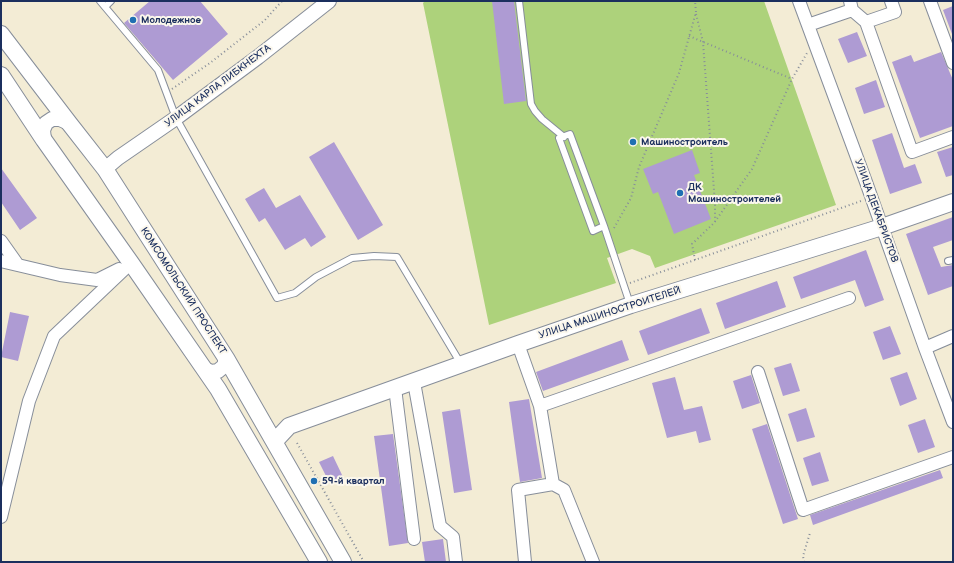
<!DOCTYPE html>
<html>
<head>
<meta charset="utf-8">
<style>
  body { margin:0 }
  #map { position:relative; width:954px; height:563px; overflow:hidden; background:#f3ecd5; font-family:"Balsamiq Sans",sans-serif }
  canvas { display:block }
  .frame { position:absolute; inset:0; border:2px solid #1b2f5e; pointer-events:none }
</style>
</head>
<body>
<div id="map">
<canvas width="954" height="563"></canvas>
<div class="frame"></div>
</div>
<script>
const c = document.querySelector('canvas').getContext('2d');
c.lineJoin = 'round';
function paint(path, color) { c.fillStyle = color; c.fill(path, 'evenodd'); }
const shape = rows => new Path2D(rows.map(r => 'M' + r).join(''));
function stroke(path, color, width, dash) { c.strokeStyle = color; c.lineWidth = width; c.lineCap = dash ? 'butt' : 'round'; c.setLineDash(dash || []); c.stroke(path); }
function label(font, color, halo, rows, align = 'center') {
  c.font = font + ' "Balsamiq Sans",sans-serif'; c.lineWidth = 4; c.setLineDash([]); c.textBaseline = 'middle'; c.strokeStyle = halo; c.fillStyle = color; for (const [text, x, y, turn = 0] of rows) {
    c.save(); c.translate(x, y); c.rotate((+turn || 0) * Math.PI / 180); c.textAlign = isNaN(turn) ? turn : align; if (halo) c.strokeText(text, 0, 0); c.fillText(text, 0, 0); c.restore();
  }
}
paint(shape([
  [425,1,764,1,836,205,655,268,650,256,632,249,607,258,616,283,489,325,423,3]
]), '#add27b');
paint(shape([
  [150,1,200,1,228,34,173,80,124,23],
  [492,1,514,1,526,101,504,104],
  [953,6,953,34,952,34,943,10],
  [857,32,867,56,848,63,838,39],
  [941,52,953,80,953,126,920,138,892,62,911,55,914,62],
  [876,80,885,107,864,114,855,88],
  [892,133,904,168,915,164,922,183,890,194,872,140],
  [334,142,383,225,358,240,309,157],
  [953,147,953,175,946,177,937,152],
  [692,150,700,173,694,175,711,219,674,234,658,192,653,194,643,169],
  [1,168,37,218,20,230,1,202],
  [264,188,276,208,300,195,326,237,311,247,305,238,285,250,265,218,259,222,245,199],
  [953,217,953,240,933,247,941,267,953,265,953,286,928,295,906,234],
  [866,250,884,300,865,307,855,280,801,299,793,277],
  [777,281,786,307,725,329,716,303],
  [701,308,710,333,648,355,639,331],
  [10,312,29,316,18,361,1,357],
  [890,326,901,354,883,360,873,332],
  [622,340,629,360,543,391,536,372],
  [791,363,800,391,783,396,774,368],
  [907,372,917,399,900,406,890,378],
  [751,375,760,403,742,409,733,381],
  [675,377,684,410,702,406,711,440,699,443,696,431,667,438,652,383],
  [529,399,542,478,520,482,509,402],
  [806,408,815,437,797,442,788,414],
  [460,409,472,490,454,493,442,412],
  [925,419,935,447,918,453,908,425],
  [767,424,798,519,783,524,752,429],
  [393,434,408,543,389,546,374,436],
  [820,452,829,481,812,486,803,458],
  [333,456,343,477,330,484,319,462],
  [940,470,943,478,813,525,810,515],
  [443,539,446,562,425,562,422,542]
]), '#ae9bd3');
const service = shape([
  [100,1,158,70,176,118,277,298,295,293,316,277,352,258,374,256,397,257,461,364],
  [519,1,531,104,535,111,542,119,564,137],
  [105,7,111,1],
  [604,226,593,231,559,138,570,134,604,226,630,304],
  [948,261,953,260]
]);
const minor = shape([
  [799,1,866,182,925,348,953,422],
  [850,1,852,10,866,22,912,152,953,137],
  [930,1,953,63],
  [866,22,895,12,891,1],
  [808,25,852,10],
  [1,241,18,265],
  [1,261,60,275,97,280,119,269],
  [518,344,540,406,553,484,564,490,593,562],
  [925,348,953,336],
  [758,372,803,510,953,457],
  [414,382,440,526,453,537,456,562],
  [395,388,414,539],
  [540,406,849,298],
  [1,517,29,401,54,336,131,263],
  [525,562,518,490,553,484]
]);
const tertiary = shape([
  [44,140,43,130,46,123,52,119,60,119,69,123],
  [105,169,118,158,176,118,258,57,329,1],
  [204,369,212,372,218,371,224,366,226,358]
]);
const secondary = shape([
  [1,34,69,123,105,169,226,358,343,562],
  [1,75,44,140,131,263,218,389,319,562],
  [275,441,289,426,518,344,631,305,882,227,953,202]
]);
stroke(service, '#878e9a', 8);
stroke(minor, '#878e9a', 14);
stroke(tertiary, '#878e9a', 16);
stroke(secondary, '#878e9a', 18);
stroke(shape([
  [696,14,703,42,715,204,715,222],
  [689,36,792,79],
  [172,89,210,63,265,20,282,1],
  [614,228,631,198,639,167,679,73,696,12,695,1],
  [695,260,692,244,714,223,752,169,792,79,807,53],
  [630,283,861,201],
  [297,443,364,562],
  [804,562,803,556,810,533]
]), '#878e9a', 2, [1, 3]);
stroke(service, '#fff', 6);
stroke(minor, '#fff', 12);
stroke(tertiary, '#fff', 14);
stroke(secondary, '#fff', 16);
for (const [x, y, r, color] of [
  [133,20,4,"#1f6fb2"],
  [633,142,4,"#1f6fb2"],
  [680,193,4,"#1f6fb2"],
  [314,481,4,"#1f6fb2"]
]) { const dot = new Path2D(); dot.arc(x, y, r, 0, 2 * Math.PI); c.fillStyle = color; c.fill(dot); stroke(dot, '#fbf7ec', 1.5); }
label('bold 10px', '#1b2f5e', '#fbf7ec', [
  ["Молодежное",141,20],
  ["Машиностроитель",641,142],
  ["ДК",688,187],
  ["Машиностроителей",688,199],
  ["59-й квартал",322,481]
], 'left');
label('10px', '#1b2f5e', '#fbf7ec', [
  ["УЛИЦА КАРЛА ЛИБКНЕХТА",218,86,-37],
  ["УЛИЦА ДЕКАБРИСТОВ",876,211,70],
  ["КОМСОМОЛЬСКИЙ ПРОСПЕКТ",183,291,57],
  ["УЛИЦА МАШИНОСТРОИТЕЛЕЙ",610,313,-18]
]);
</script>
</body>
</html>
